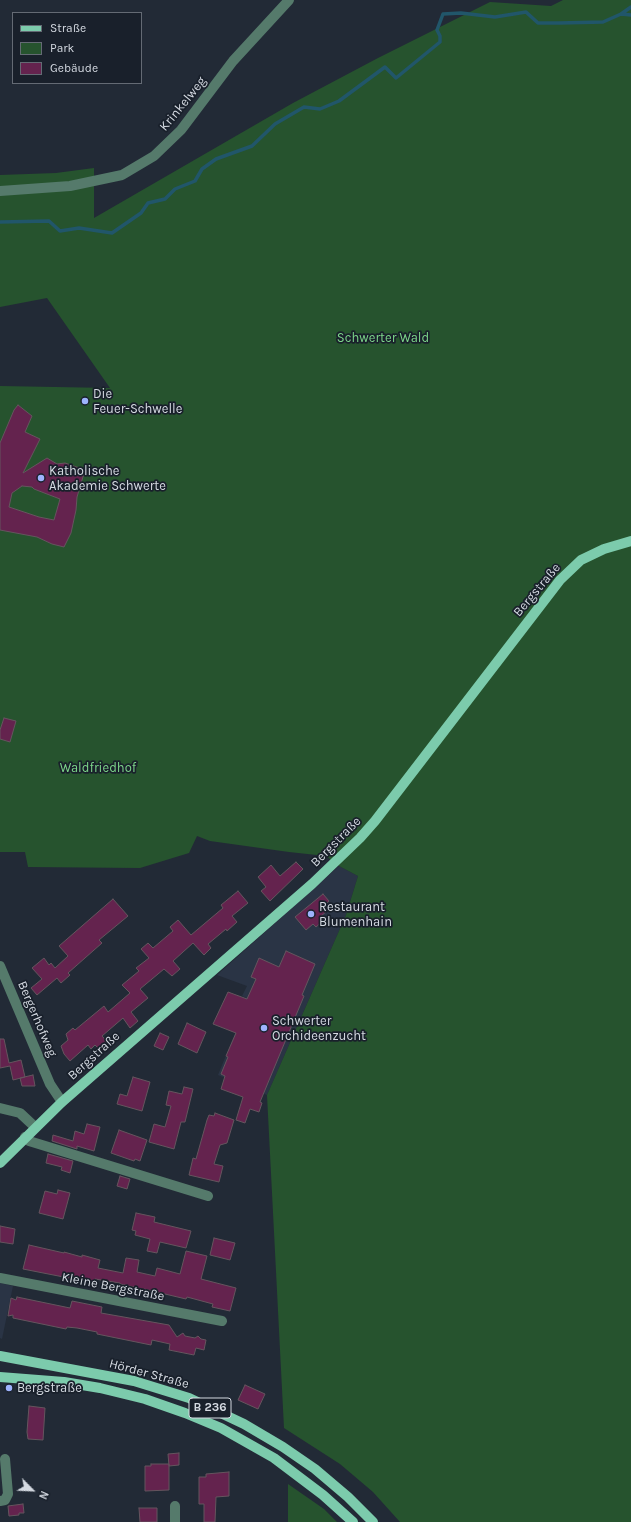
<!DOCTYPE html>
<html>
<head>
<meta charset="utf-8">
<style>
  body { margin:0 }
  #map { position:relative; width:631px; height:1522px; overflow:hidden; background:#222a36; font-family:Karla,sans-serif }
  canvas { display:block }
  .legend { position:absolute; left:12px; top:12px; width:130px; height:72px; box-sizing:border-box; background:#19202b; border:1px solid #646a74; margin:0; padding:5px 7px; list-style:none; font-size:12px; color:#d5dae2 }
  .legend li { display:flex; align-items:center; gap:8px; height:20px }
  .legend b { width:20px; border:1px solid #646a74 }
  .north { position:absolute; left:12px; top:1470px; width:40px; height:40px; -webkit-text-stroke:3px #19202b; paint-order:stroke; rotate:114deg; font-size:11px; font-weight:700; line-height:16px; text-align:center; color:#d5dae2 }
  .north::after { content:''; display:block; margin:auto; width:14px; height:18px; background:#d5dae2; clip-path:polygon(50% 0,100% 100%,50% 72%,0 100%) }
</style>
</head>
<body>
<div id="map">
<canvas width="631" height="1522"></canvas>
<ul class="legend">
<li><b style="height:5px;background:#7ccbac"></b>Straße</li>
<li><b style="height:11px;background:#26532e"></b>Park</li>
<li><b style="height:11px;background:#64234e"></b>Gebäude</li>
</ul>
<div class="north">N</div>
</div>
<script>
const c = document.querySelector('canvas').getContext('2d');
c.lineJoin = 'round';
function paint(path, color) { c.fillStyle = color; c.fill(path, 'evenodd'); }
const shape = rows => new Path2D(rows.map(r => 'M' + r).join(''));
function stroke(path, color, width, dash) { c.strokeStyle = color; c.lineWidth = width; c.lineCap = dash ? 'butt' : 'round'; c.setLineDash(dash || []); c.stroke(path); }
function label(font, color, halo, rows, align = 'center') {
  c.font = font + ' Karla,sans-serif'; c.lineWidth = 3.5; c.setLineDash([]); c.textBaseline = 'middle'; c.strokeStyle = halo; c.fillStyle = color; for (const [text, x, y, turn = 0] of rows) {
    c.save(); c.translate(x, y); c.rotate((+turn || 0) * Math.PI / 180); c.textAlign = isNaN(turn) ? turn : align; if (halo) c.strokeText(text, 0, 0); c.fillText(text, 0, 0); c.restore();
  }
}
paint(shape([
  [339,866,358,876,346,915,267,1095,218,1075,249,999,242,996,247,986,217,975],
  [0,1283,13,1286,2,1339,0,1338]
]), '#2a3445');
paint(shape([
  [563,0,631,0,631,1522,400,1522,373,1492,340,1464,284,1428,267,1095,346,915,358,876,339,866,326,856,289,852,210,841,197,836,189,853,140,868,28,867,25,852,0,852,0,386,110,388,47,298,0,307,0,175,56,173,94,168,94,218,293,103,378,58,490,2,551,6],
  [288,1484,324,1509,337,1522,288,1522]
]), '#26532e');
stroke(shape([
  [621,14,631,7],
  [0,222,49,221,60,231,79,228,112,233,141,213,148,203,165,199,175,189,195,181,202,169,216,159,252,146,275,124,304,107,320,109,339,101,385,67,396,78,440,42,440,36,437,30,443,14,461,13,495,17,526,12,538,23,559,23,603,22,621,14,631,15]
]), '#21566a', 3.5);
const building = shape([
  [18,405,32,416,25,432,40,439,23,473,47,458,57,464,65,463,85,470,77,497,76,510,71,533,64,547,52,544,37,537,0,530,0,443,14,410,18,405],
  [22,486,32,487,34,489,60,499,54,520,39,517,9,507,12,493,22,486],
  [4,718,16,721,10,742,0,739,0,730,4,718],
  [296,862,303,869,270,901,261,891,266,887,258,877,271,865,280,876,296,862],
  [238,891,248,903,232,916,237,922,227,931,226,929,208,944,211,948,204,955,193,943,173,961,180,969,172,976,164,969,140,989,148,998,131,1012,138,1021,130,1028,123,1018,102,1036,110,1045,102,1052,95,1045,91,1049,88,1045,70,1061,64,1054,61,1046,68,1040,66,1034,73,1028,75,1030,104,1006,108,1012,130,993,122,985,139,971,136,968,149,958,141,949,148,943,153,948,173,931,170,927,178,920,191,935,223,908,221,905,238,891],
  [323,894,329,901,324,906,328,910,320,917,323,921,316,927,313,924,306,930,295,917,323,894],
  [113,899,128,916,99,940,102,943,68,973,70,975,61,983,57,978,37,995,31,988,42,979,32,968,44,958,49,965,51,963,55,968,68,956,59,946,113,899],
  [286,951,315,964,302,995,304,996,260,1102,262,1103,259,1112,250,1109,245,1123,236,1120,243,1097,221,1089,225,1076,221,1074,228,1057,226,1056,236,1033,213,1024,228,992,247,999,256,979,251,977,259,958,279,967,286,951],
  [187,1023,206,1032,197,1053,178,1044,187,1023],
  [160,1033,169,1037,163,1050,154,1046,160,1033],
  [0,1039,4,1039,9,1063,21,1060,25,1077,13,1080,10,1066,0,1068,0,1039],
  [33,1075,35,1086,22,1086,20,1078,33,1075],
  [133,1077,150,1082,142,1111,117,1104,120,1094,127,1096,133,1077],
  [184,1087,193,1089,185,1122,181,1122,174,1149,149,1142,154,1124,165,1127,171,1106,166,1105,169,1091,182,1094,184,1087],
  [215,1113,234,1120,227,1143,220,1145,214,1164,223,1166,219,1182,189,1175,193,1158,196,1159,207,1120,209,1115,214,1116,215,1113],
  [87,1124,100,1127,94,1151,77,1146,77,1149,52,1141,53,1135,73,1141,75,1131,84,1134,87,1124],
  [119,1130,147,1140,140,1161,135,1159,134,1161,111,1153,119,1130],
  [48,1154,73,1161,70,1173,61,1170,62,1167,46,1163,48,1154],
  [120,1176,130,1179,127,1189,117,1186,120,1176],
  [58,1190,70,1193,63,1219,39,1213,45,1191,57,1194,58,1190],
  [136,1213,155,1217,154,1222,191,1231,186,1248,160,1242,157,1253,147,1251,150,1239,135,1235,136,1231,132,1230,136,1213],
  [0,1226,15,1229,13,1244,0,1242,0,1226],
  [214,1238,235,1243,230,1260,210,1255,214,1238],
  [29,1245,64,1253,64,1252,82,1257,82,1255,100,1260,98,1268,123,1273,126,1258,139,1260,137,1272,155,1276,157,1268,180,1274,186,1251,207,1256,201,1279,236,1288,230,1311,212,1307,213,1304,187,1297,186,1299,144,1289,144,1293,134,1291,134,1287,120,1284,120,1283,95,1279,94,1283,23,1269,29,1245],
  [17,1297,70,1308,72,1301,102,1307,101,1313,169,1325,177,1337,183,1333,185,1336,195,1338,198,1336,201,1339,206,1340,204,1350,196,1348,194,1355,169,1350,170,1344,152,1340,151,1345,97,1334,97,1332,77,1328,67,1327,66,1329,13,1318,13,1315,8,1316,11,1298,16,1300,17,1297],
  [245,1385,265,1394,258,1409,238,1400,245,1385],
  [29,1406,45,1408,43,1440,28,1439,27,1432,29,1406],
  [179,1453,179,1465,169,1466,168,1454,179,1453],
  [151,1464,169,1464,169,1490,145,1491,145,1466,151,1466,151,1464],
  [229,1472,229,1496,216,1497,215,1522,204,1522,204,1504,199,1504,199,1477,206,1477,206,1474,229,1472],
  [23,1504,24,1513,19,1513,19,1515,9,1516,8,1506,23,1504],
  [139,1508,157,1508,157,1522,140,1522,139,1508]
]);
paint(building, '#64234e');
stroke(building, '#65555e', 1);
stroke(shape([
  [0,191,70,186,122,175,154,156,181,130,233,61,289,0],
  [0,966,50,1084,62,1102],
  [0,1108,20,1113,35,1127],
  [25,1137,29,1141,208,1196],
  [0,1278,222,1321],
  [0,1501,5,1500,8,1494,5,1459],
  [175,1506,175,1522]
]), '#557a6b', 10);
stroke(shape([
  [0,1163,62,1102,312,884,360,838,375,821,560,580,581,560,604,549,631,541],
  [0,1356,134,1381,189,1398,244,1424,283,1447,315,1469,348,1497,373,1522],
  [0,1377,64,1382,100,1388,145,1399,185,1413,221,1428,274,1458,323,1495,353,1522]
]), '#7ccbac', 10);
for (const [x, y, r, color] of [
  [85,401,4,"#9eb3fd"],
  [41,478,4,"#9eb3fd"],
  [311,914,4,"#9eb3fd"],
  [264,1028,4,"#9eb3fd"],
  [9,1388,4,"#9eb3fd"]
]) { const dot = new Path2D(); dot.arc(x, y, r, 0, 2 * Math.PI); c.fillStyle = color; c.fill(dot); stroke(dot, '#19202b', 1.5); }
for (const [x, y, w] of [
  [210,1408,42]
]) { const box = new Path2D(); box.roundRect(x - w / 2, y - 10, w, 20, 3); c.fillStyle = '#19202b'; c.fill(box); stroke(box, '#d5dae2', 1); }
label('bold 12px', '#d5dae2', null, [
  ["B 236",210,1408]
]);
label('13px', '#d5dae2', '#19202b', [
  ["Krinkelweg",183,104,-51],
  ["Bergstraße",537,590,-50],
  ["Bergstraße",336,842,-45],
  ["Bergerhofweg",37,1019,67],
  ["Bergstraße",94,1056,-42],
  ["Kleine Bergstraße",113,1287,11],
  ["Hörder Straße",149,1374,15]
]);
label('13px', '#7dd68a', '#19202b', [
  ["Schwerter Wald",383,338],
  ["Waldfriedhof",98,768]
]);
label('13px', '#d5dae2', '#19202b', [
  ["Die",93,394],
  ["Feuer-Schwelle",93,409],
  ["Katholische",49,471],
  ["Akademie Schwerte",49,486],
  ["Restaurant",319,907],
  ["Blumenhain",319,922],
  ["Schwerter",272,1021],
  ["Orchideenzucht",272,1036],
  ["Bergstraße",17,1388]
], 'left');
</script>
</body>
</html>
